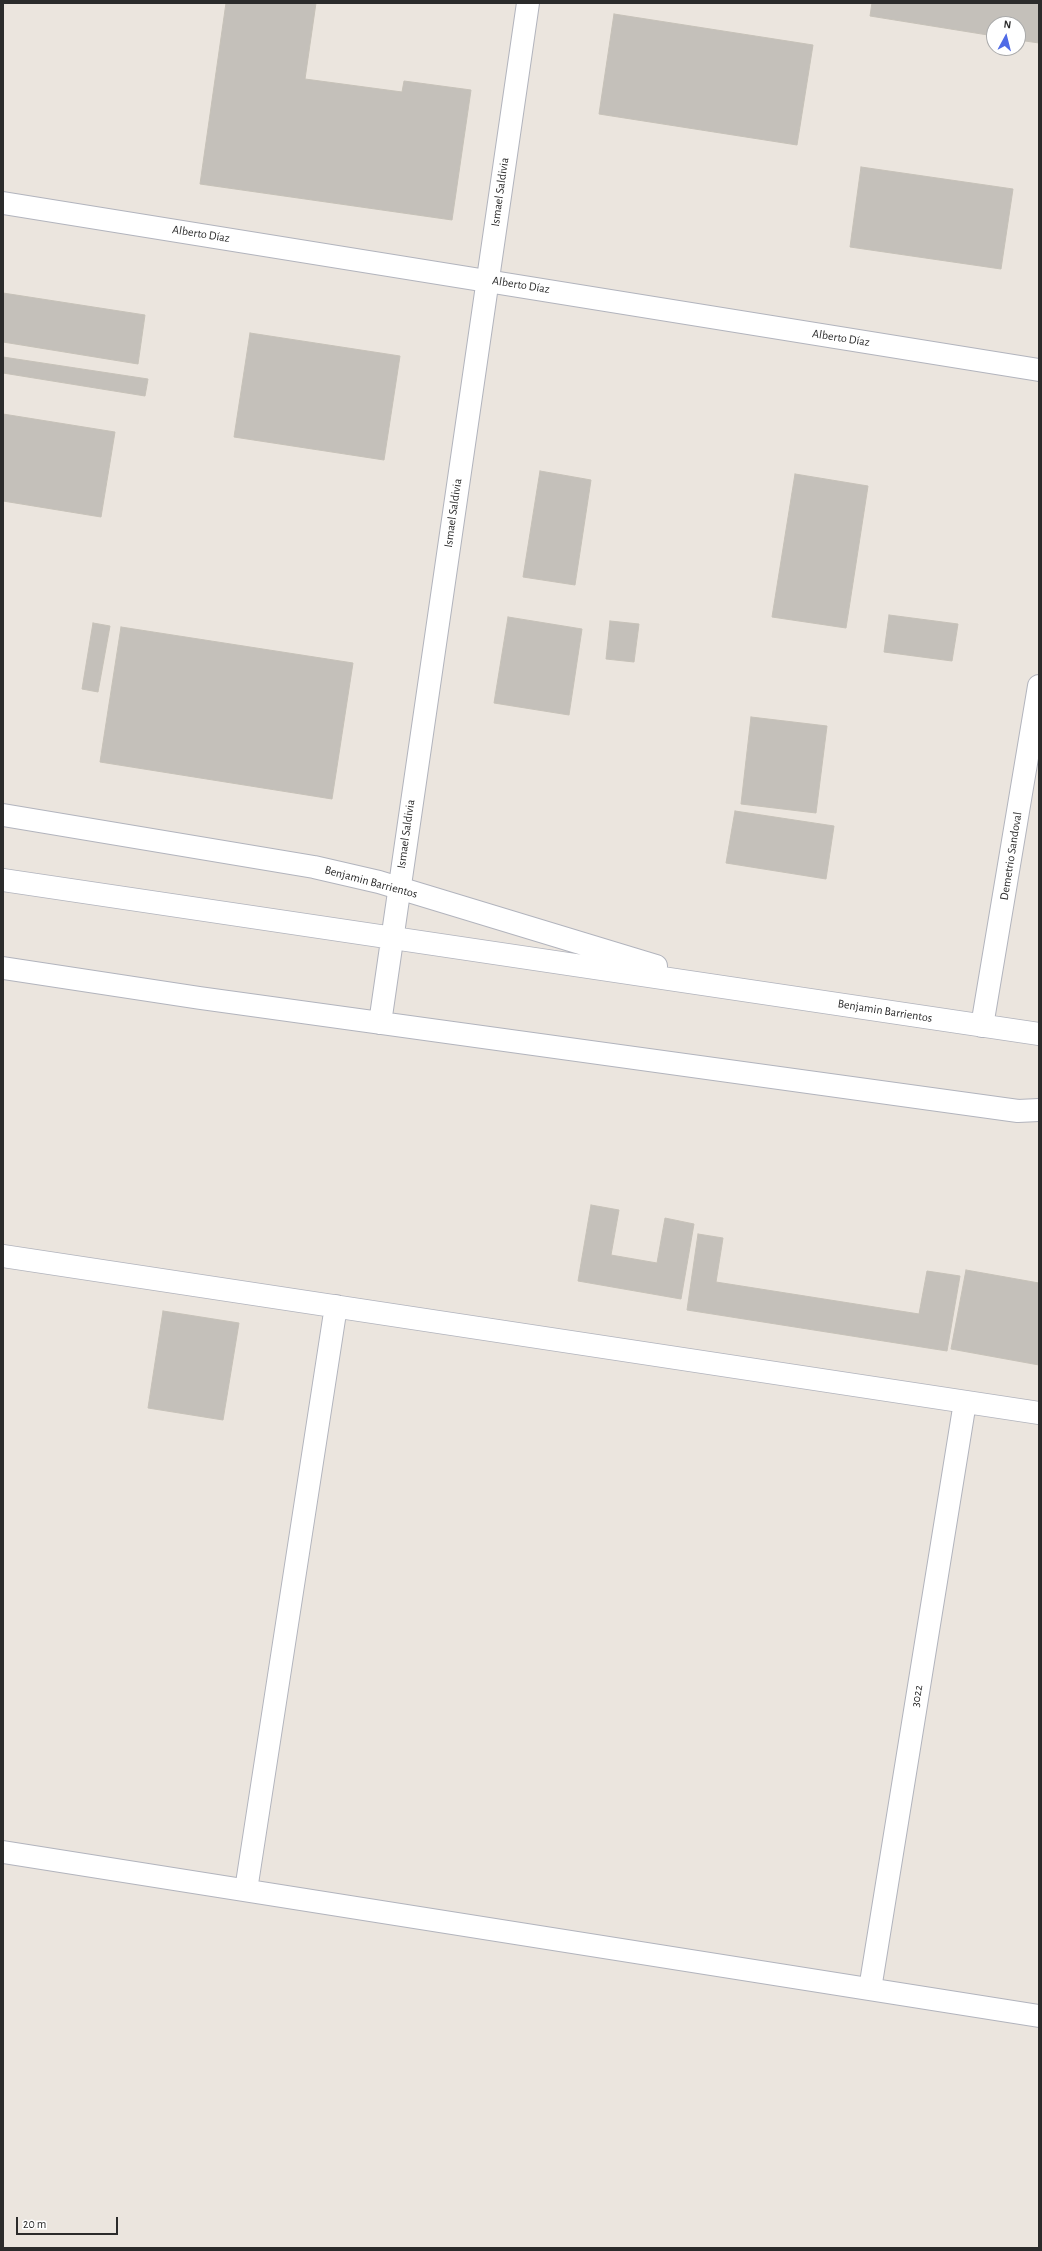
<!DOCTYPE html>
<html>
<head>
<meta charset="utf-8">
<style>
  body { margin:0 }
  #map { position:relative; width:1042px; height:2251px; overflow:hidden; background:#ebe5de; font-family:"Alegreya Sans",sans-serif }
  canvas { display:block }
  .frame { position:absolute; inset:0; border:4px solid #2b2b2b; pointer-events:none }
  .north { position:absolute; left:986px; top:16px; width:40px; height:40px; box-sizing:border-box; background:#fff; border:1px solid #aaa; border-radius:50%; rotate:7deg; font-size:11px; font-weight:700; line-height:16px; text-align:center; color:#2b2b2b }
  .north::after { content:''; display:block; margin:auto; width:14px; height:18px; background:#506be6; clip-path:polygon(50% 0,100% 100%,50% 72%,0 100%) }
  .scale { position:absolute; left:16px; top:2217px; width:102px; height:18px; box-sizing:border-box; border:2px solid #2b2b2b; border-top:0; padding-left:5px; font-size:12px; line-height:14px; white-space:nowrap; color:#2b2b2b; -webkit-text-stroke:3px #fff; paint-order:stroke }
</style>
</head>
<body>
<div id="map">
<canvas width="1042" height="2251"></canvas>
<div class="frame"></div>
<div class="north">N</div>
<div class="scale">20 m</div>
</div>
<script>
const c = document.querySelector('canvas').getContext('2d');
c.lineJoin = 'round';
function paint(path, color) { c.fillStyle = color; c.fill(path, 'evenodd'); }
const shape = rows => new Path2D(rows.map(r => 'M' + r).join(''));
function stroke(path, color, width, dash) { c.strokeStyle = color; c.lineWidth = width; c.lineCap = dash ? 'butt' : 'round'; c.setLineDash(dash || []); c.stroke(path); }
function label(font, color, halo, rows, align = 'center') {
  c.font = font + ' "Alegreya Sans",sans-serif'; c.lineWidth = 4; c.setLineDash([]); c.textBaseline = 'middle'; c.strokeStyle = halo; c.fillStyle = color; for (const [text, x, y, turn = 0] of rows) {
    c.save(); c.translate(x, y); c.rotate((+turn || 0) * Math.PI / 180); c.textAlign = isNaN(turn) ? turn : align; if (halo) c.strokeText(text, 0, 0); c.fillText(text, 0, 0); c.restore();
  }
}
const building = shape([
  [226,3,316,3,305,79,402,92,404,81,471,90,452,220,200,184,226,3],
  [872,3,1039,3,1039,43,1018,40,1018,24,994,24,994,36,870,16,872,3],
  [614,14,813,45,797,145,599,114,614,14],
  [861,167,1013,189,1001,269,850,247,861,167],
  [3,293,145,315,138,364,3,342,3,293],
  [250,333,400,356,384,460,234,437,250,333],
  [3,357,148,379,145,396,3,373,3,357],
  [3,414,115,432,101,517,3,501,3,414],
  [540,471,591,480,575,585,523,577,540,471],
  [795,474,868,486,846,628,772,617,795,474],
  [889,615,958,624,952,661,884,652,889,615],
  [508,617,582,629,569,715,494,703,508,617],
  [610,621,639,624,634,662,606,659,610,621],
  [93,623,110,626,98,692,82,689,93,623],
  [121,627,353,663,332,799,100,762,121,627],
  [751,717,827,726,816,813,741,804,751,717],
  [735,811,834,826,826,879,726,863,735,811],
  [591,1205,619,1210,611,1255,657,1263,665,1218,694,1224,681,1299,578,1281,591,1205],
  [698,1234,723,1238,716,1282,919,1314,927,1271,960,1276,947,1351,687,1310,698,1234],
  [966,1270,1039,1283,1039,1365,951,1349,966,1270],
  [163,1311,239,1323,223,1420,148,1408,163,1311]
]);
paint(building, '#c4c0ba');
stroke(building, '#c6c1b8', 1);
const minor = shape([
  [3,815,314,867,379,882,656,966],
  [3,880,1039,1034],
  [3,968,200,998,1018,1111,1039,1110],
  [380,1023,528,3],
  [982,1026,1039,686],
  [3,1256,1039,1413],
  [3,1852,1039,2016],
  [246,1890,336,1306],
  [870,1989,965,1402]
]);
const tertiary = shape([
  [3,203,1039,370]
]);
stroke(minor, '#b2b4bd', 24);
stroke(tertiary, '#b2b4bd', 24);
stroke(minor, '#fff', 22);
stroke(tertiary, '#fff', 22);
label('12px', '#2b2b2b', '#fff', [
  ["Ismael Saldivia",500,192,-82],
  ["Alberto Díaz",201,234,9],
  ["Alberto Díaz",521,285,9],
  ["Alberto Díaz",841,338,9],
  ["Ismael Saldivia",453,513,-82],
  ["Ismael Saldivia",406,834,-82],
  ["Demetrio Sandoval",1011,856,-81],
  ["Benjamin Barrientos",371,882,15],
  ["Benjamin Barrientos",885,1011,9],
  ["3022",917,1696,-81]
]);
</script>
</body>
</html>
